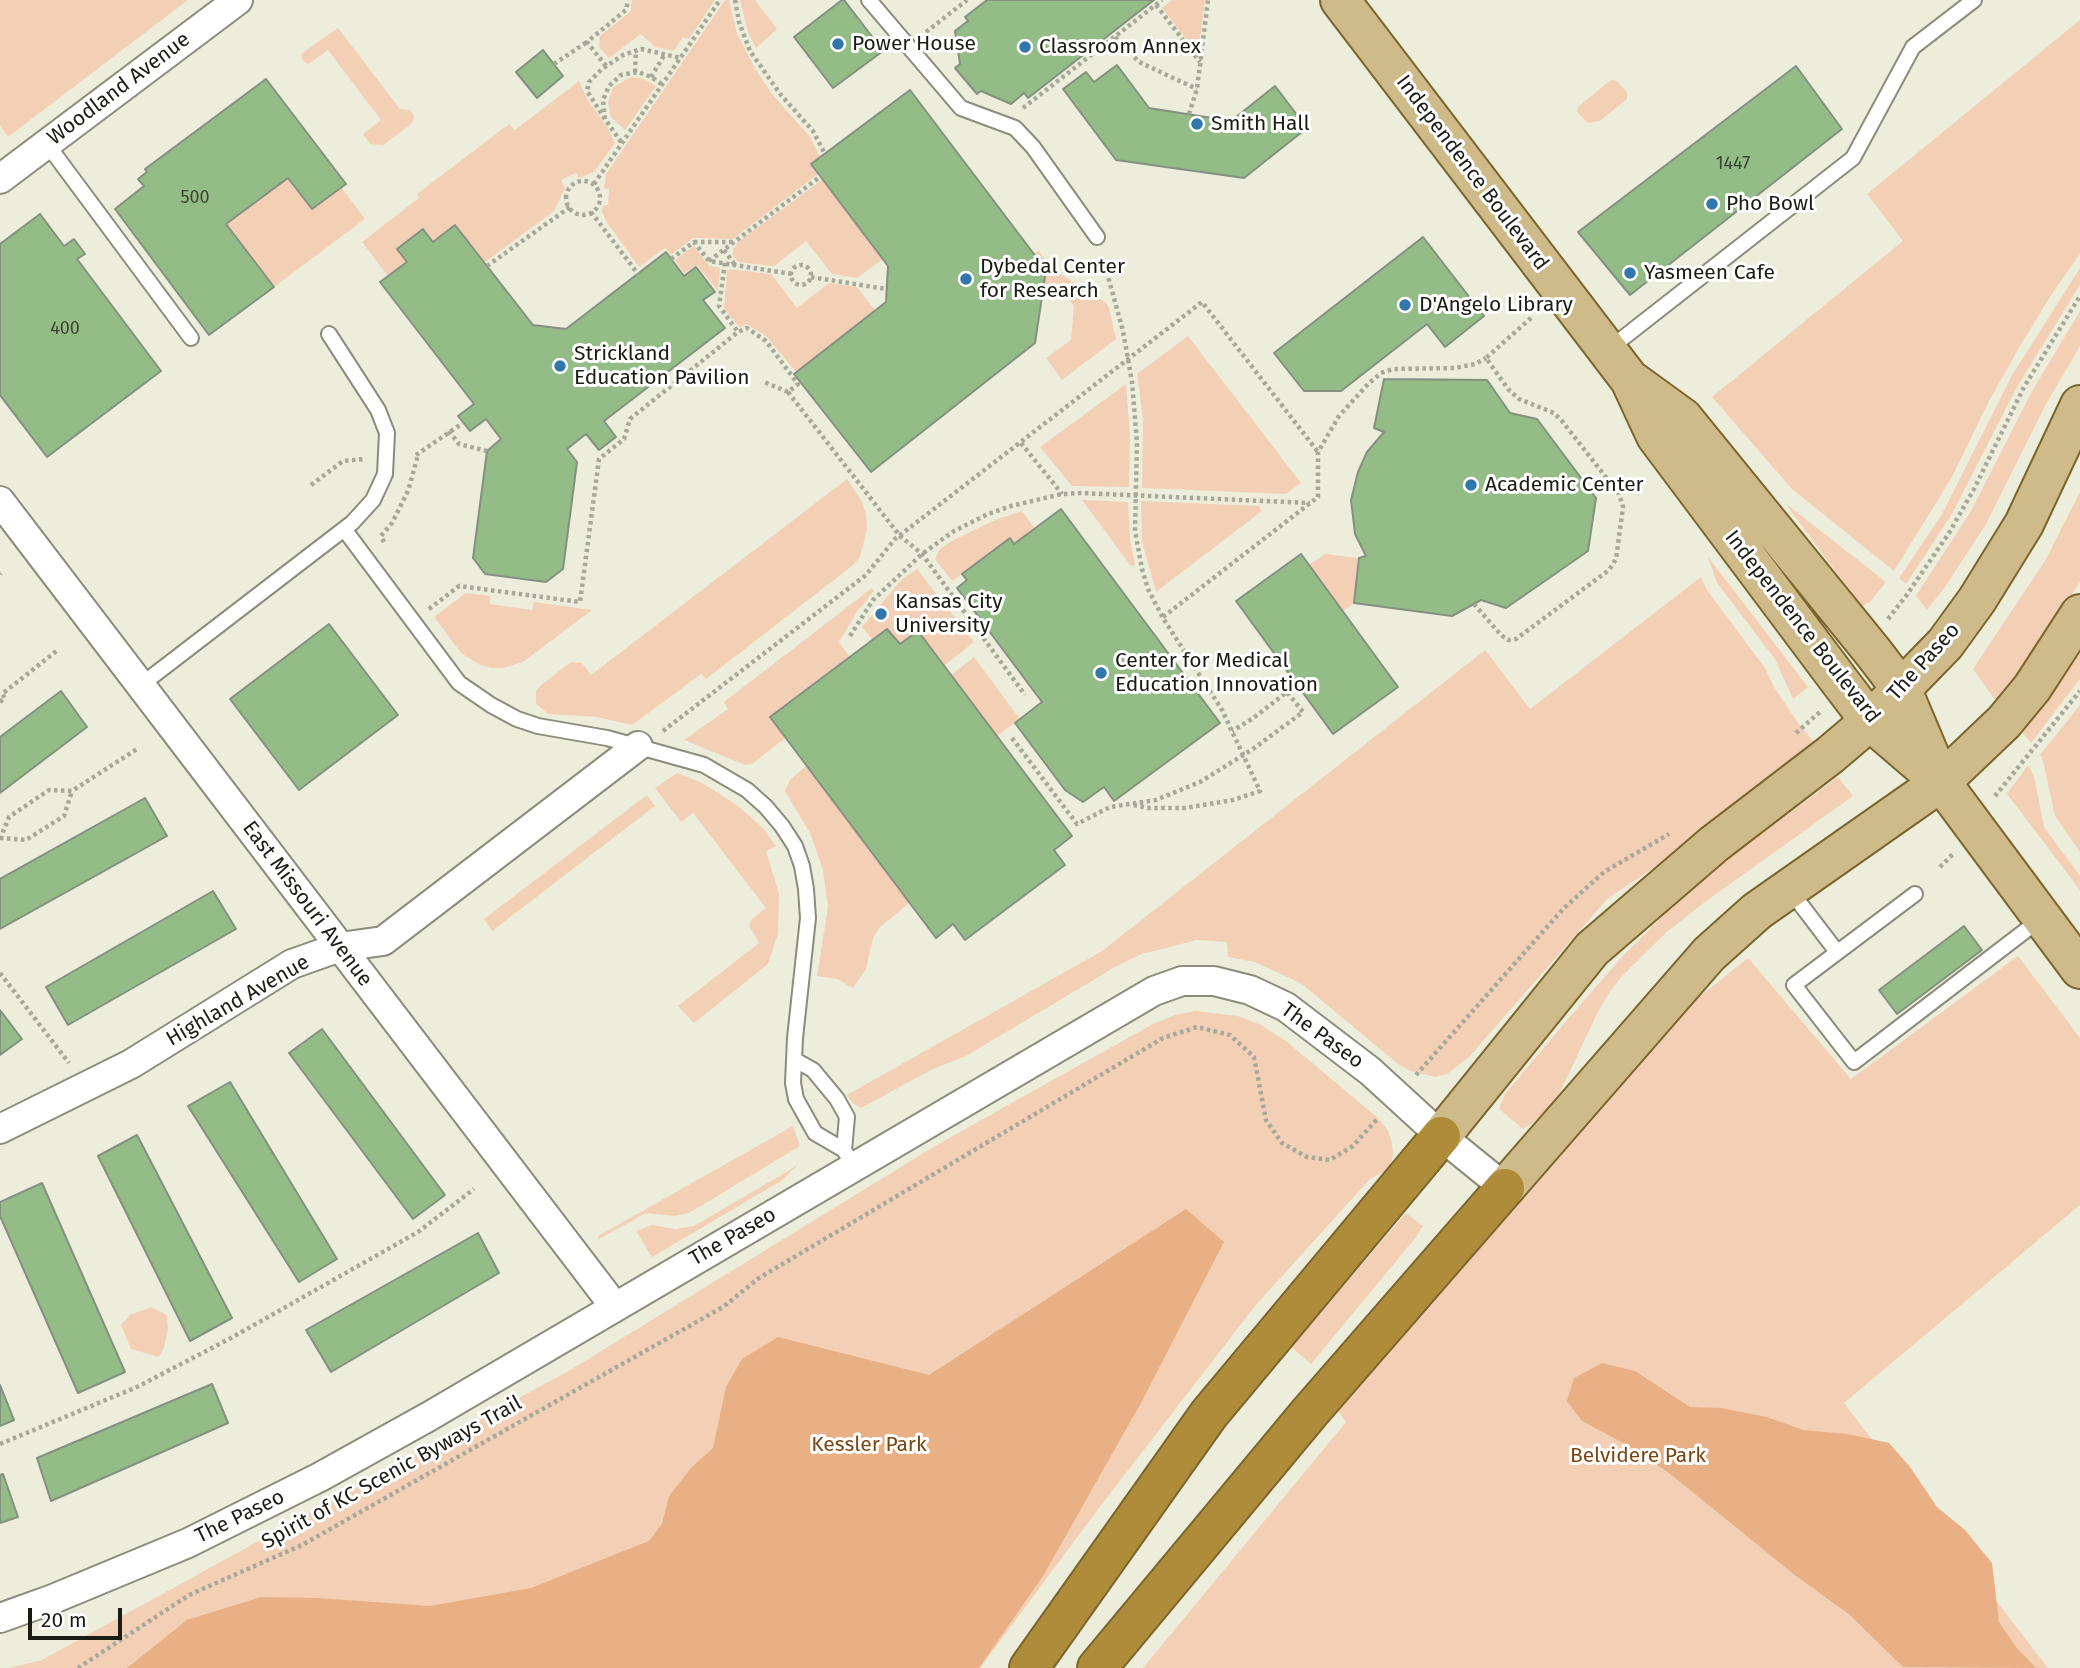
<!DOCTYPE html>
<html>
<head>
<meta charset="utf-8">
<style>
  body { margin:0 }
  #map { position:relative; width:2080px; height:1668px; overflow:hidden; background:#eceedb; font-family:"Fira Sans",sans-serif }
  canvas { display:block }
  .scale { position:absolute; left:28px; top:1608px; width:94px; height:32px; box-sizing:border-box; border:4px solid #1b1c15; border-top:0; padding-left:9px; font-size:21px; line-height:24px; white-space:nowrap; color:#1b1c15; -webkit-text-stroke:5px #fff; paint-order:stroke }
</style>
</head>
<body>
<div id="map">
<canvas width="2080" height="1668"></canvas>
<div class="scale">20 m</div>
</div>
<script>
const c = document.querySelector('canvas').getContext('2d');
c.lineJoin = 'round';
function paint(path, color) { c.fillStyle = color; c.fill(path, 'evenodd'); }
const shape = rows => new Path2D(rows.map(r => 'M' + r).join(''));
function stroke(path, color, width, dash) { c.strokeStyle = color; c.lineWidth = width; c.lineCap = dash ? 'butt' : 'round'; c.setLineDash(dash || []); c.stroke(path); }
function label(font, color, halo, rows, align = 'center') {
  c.font = font + ' "Fira Sans",sans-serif'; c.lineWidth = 6; c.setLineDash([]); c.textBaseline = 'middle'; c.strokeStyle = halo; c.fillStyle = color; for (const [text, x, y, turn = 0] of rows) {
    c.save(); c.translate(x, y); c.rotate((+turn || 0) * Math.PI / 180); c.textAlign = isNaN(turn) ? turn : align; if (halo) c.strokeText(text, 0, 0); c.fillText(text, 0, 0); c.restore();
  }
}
paint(shape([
  [0,0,188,0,8,137,0,126],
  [632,0,715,0,689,39,683,37,674,51,655,47,641,34,609,58,599,47,600,36,630,12],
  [725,0,729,0,737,34,756,70,772,94,810,137,820,157,818,174,733,239,693,238,671,255,665,248,639,267,606,221,602,212,603,205,608,205,609,189,604,188,606,174],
  [740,0,755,0,777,29,756,48,748,32],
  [1172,0,1205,0,1198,54,1162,8],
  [2080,20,2080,254,2053,292,2020,346,1989,401,1952,477,1894,571,1792,489,1712,397,1903,241,1867,194],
  [338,28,400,109,410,110,413,114,414,118,410,125,383,145,370,144,363,134,381,120,328,50,310,63,307,64,302,59,301,54],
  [631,77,644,79,656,86,625,130,611,117,608,103,613,87],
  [1611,80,1617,81,1627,92,1627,99,1600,121,1588,123,1577,112,1579,106],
  [579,81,587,99,607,127,615,143,594,172,579,178,576,173,561,180,565,188,554,211,485,262,455,225,433,242,423,229,397,249,407,262,388,276,362,242,419,198,417,194,509,124,515,130],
  [288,178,312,209,341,187,365,219,274,287,226,224],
  [823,179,883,259,857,278,832,274,806,241,774,266,738,262,733,256,733,250,738,242],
  [694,246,709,266,720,268,718,291,697,265,684,273,675,260],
  [1039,251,1049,265,1059,273,1106,303,1109,308,1116,339,1062,380,1046,358,1071,340,1074,306,1061,290,1043,289,1046,270,1034,254],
  [2080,268,2080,285,2017,387,1952,514,1906,584,1899,578,1942,514,2011,377],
  [730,269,771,274,797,308,829,283,857,287,875,310,796,372,766,336,746,324,740,328,724,309,727,271],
  [2080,311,2080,346,2045,406,1986,524,1945,587,1927,610,1916,596,1971,511,2032,391],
  [1188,336,1301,483,1286,494,1142,488,1143,419,1137,374],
  [1126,384,1130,436,1129,487,1072,486,1040,447],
  [847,479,861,500,866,514,867,530,860,557,852,566,706,679,701,674,632,725,597,717,548,714,536,704,536,691,540,686,571,662,582,663,591,675],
  [2080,492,2080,582,2030,658,1996,701,1973,669,2045,561],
  [1082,500,1128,502,1130,540,1135,565,1131,566],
  [1141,501,1259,506,1262,511,1156,592,1142,542],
  [1785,503,1886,582,1871,601,1862,607],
  [1022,511,1035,529,1014,544,1010,539,952,581,935,559,939,550,950,542,995,520],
  [1325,554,1359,558,1354,603,1343,611,1309,565],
  [1708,557,1808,687,1793,699,1775,659,1717,583],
  [917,569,974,642,944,666,918,631,900,644,887,629,872,640,862,627,902,579],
  [1701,577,1707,590,1765,668,1774,687,1798,723,1817,746,1672,856,1608,898,1469,1057,1447,1074,1435,1077,1410,1071,1398,1064,1302,984,1255,962,1228,957,1227,942,1197,940,1142,954,1117,966,966,1056,933,1069,861,1108,853,1103,847,1095,1102,951,1485,650,1530,709],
  [872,588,874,591,857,612,839,642,850,657,770,717,785,738,752,764,745,765,684,740,728,709,724,702],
  [466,593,490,596,490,604,532,610,534,602,592,610,523,662,503,668,491,668,480,665,461,653,434,617],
  [2080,650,2080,679,2031,743,2020,730,2053,690],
  [974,657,1020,719,997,736,951,675],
  [2080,705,2080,852,2055,816,2043,761,2040,755],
  [2028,765,2034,776,2044,827,2080,876,2080,890,2007,794],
  [806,766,909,903,879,928,873,938,866,969,853,988,837,979,817,976,828,907,823,870,810,833,785,791,790,780],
  [677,773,702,783,720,794,738,806,764,829,776,846,766,851,779,894,778,933,768,964,694,1023,678,1006,759,943,749,925,752,919,766,908,693,813,681,822,655,788],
  [1838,777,1853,796,1705,902,1667,932,1625,973,1610,991,1597,1014,1561,1090,1552,1104,1534,1122,1523,1129,1499,1109,1505,1094,1567,1020,1622,957,1674,905,1720,865],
  [647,795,655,806,492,931,484,919],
  [2018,956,2080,1038,2080,1205,1844,1403,2048,1668,1143,1668,1346,1422,1338,1411,1666,1030,1694,1001,1728,974,1748,958,1851,1079],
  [1195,1011,1238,1016,1261,1025,1286,1041,1378,1118,1388,1131,1392,1143,1393,1155,1389,1169,1370,1179,1255,1306,1102,1504,980,1668,9,1668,42,1660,572,1369,935,1146,1151,1025,1175,1015],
  [793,1126,800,1146,689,1213,675,1216,646,1213,599,1239,598,1236],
  [798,1165,781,1181,652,1257,636,1231,652,1225,675,1229,694,1226],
  [1406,1213,1423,1226,1416,1237,1311,1364,1291,1347],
  [151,1307,167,1315,168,1328,164,1348,159,1357,131,1349,121,1325,130,1315]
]), '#f3d0b5');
paint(shape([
  [1186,1209,1224,1242,1142,1401,1043,1576,979,1668,127,1668,187,1620,261,1597,318,1598,430,1606,531,1588,649,1541,662,1524,669,1496,691,1468,713,1448,726,1387,742,1359,778,1337,929,1375],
  [1602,1363,1635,1371,1690,1407,1721,1408,1767,1417,1803,1430,1848,1434,1889,1443,1910,1467,1937,1507,1965,1530,1992,1563,1999,1622,2016,1647,2036,1668,1903,1667,1850,1615,1796,1576,1669,1473,1625,1444,1582,1421,1567,1401,1574,1378]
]), '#e8b084');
const building = shape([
  [842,0,844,0,883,51,833,88,794,37,842,0],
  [987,0,1154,0,1028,98,1024,93,1011,104,981,91,977,94,955,68,960,64,955,31,968,21,965,17,987,0],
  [543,50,563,76,537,98,516,72,543,50],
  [1117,65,1149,108,1231,121,1275,86,1307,128,1244,178,1116,160,1063,89,1086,72,1094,82,1117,65],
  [1796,66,1842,129,1630,295,1578,232,1796,66],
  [266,79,346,184,312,209,288,178,226,224,274,287,209,335,115,209,144,186,138,179,147,172,145,169,266,79],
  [910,90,1046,270,1035,343,871,472,794,374,886,302,888,266,811,164,910,90],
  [40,214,64,246,74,239,85,254,77,259,161,371,47,457,0,395,0,244,40,214],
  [455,225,533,325,566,329,666,252,684,276,696,267,715,292,703,300,725,328,604,421,616,437,599,450,586,434,567,449,577,462,563,569,546,582,485,574,473,558,487,451,501,439,486,419,470,431,458,416,474,404,380,282,407,262,397,249,423,229,433,242,455,225],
  [1423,237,1484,316,1445,347,1427,324,1341,391,1304,391,1274,353,1423,237],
  [1384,379,1487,380,1510,413,1537,419,1596,498,1588,551,1506,608,1481,600,1452,616,1354,603,1359,558,1366,556,1355,534,1351,500,1358,472,1367,452,1384,432,1374,428,1384,379],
  [1061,509,1220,723,1114,801,1104,787,1083,802,1065,790,1015,723,1042,702,957,588,967,580,962,574,1010,538,1014,544,1061,509],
  [1301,554,1398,687,1333,734,1236,601,1301,554],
  [329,624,398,715,299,790,230,699,329,624],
  [887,629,900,644,918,631,1072,836,1054,850,1065,865,965,940,953,924,936,938,770,717,887,629],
  [61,691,87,727,0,793,0,737,61,691],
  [145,798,167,836,0,929,0,879,145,798],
  [213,891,236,929,68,1025,46,987,213,891],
  [1964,926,1982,950,1897,1014,1879,990,1964,926],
  [0,1010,22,1039,0,1055,0,1010],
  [322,1029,445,1195,413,1219,289,1053,322,1029],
  [230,1082,337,1259,299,1282,188,1106,230,1082],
  [137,1135,232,1318,190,1341,98,1156,137,1135],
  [42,1183,125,1372,78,1393,0,1216,0,1202,42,1183],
  [478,1233,499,1273,331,1372,306,1330,478,1233],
  [212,1384,228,1423,51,1501,37,1458,212,1384],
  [0,1385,14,1420,0,1426,0,1385],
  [3,1474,18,1517,0,1523,0,1475,3,1474]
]);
paint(building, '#93bc87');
stroke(building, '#859082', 2);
const service = shape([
  [869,0,961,108,1015,128,1033,147,1097,237],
  [47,144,191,338],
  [1609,349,1853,158,1913,47,1974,0],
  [344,529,459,683,491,705,517,719,538,726,607,738,704,765,747,790,766,807,782,826,795,846,802,866,806,889,808,918,795,1038,793,1083,796,1099,815,1133,844,1150,854,1167],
  [141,685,352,523,373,500,385,474,387,433,378,410,329,334],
  [1789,889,1837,952],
  [1915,894,1794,985,1854,1062,2042,918],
  [795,1060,813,1070,837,1099,847,1117,844,1150]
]);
const minor = shape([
  [0,179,238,0],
  [0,501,615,1307],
  [0,1129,131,1064,292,964,340,947,383,941,638,746],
  [0,1618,53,1599,188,1543,320,1477,428,1417,1154,991,1182,981,1214,981,1250,990,1286,1007,1370,1071,1441,1136,1505,1188]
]);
const primary = shape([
  [1340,0,1630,380,1656,436,1841,683,1870,721,1941,782,2080,969],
  [1632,381,1683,418,1873,652,1902,690,1937,773],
  [1441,1136,1592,949,1714,844,1830,755,1870,721,1945,644,1977,600,2024,524,2080,405],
  [1505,1188,1709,954,1757,911,1941,782,2004,722,2032,688,2080,614]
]);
const motorway = shape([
  [1029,1668,1209,1414,1441,1136],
  [1097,1668,1310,1412,1505,1188]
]);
stroke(service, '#8b8c7b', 18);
stroke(minor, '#8b8c7b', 32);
stroke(primary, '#7b652d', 42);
stroke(motorway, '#7b652d', 42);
stroke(shape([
  [735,0,739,22,750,51,781,95,813,131,825,154],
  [1156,5,1200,62],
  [926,32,967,0],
  [1115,37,1139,62,1197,89],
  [554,64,587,42],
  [606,66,587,42,626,10,628,0],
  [635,72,636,50],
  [651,77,665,54],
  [1023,108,1162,0],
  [1189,114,1197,89,1208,0],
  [605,119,587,91,589,82,602,69,623,55,641,49,681,58],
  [621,142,605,119,603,100,609,86,621,75,638,72,651,77,663,85],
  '566 198a17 17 0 1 1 34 0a17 17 0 1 1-34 0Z',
  [594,184,720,0],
  [591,212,638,274],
  [694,242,735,242],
  [724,250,735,265],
  [1103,258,1123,331,1132,382,1137,442,1135,531,1142,569,1148,589,1163,618,1222,710,1260,791,1233,800,1185,808,1147,808,1134,805],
  [671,259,694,242,709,261,792,274],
  [709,261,821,176],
  [725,263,719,306,738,332,747,328,766,341,798,384,788,392,764,382],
  '791 275a10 10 0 1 1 20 0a10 10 0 1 1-20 0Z',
  [487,266,570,207],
  [811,277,886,289],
  [788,392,900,536,922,554,1025,695],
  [449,431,459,444,487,451],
  [1021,443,1062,494],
  [416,455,463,423],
  [311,485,343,461,365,459],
  [384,542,381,536,392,523,408,491,418,455],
  [0,574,1,573],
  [1474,604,1501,635,1508,640,1516,639,1609,570,1616,559,1623,507,1619,494,1562,421,1554,413,1519,399,1508,389,1486,358,1531,318],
  [429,609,459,586,580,602,599,459,624,439,630,419,738,332],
  [1163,617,1318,497,1318,452,1339,416,1368,384,1381,373,1393,369,1455,368,1475,364,1486,358],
  [1888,619,1906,596,1949,533,1974,489,2024,387,2080,296],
  [850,636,873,600,922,554,954,531,988,514,1011,506,1062,494,1081,493,1310,503],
  [0,702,5,698,2,694,59,649],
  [663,731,866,575,895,539,1202,302,1318,452],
  [1796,733,1821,711],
  [1012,738,1077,824,1110,807,1156,800,1200,782,1253,749,1303,712,1287,692,1252,719,1232,731],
  [1995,796,2080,691],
  [0,838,26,840,64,816,72,791],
  [0,839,9,817,49,790,72,791,137,749],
  [1940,867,1953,854],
  [0,973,69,1063],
  [1416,1075,1563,909,1604,872,1669,834],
  [0,1444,137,1387,231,1338,418,1232,474,1189],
  [78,1668,189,1595,302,1545,723,1307,759,1278,1163,1038,1197,1027,1230,1035,1254,1057,1266,1120,1282,1143,1307,1157,1330,1160,1353,1146,1378,1118]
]), '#a7a899', 4.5, [3.5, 3.5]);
stroke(service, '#fff', 14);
stroke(minor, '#fff', 28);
stroke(primary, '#cfba89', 38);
stroke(motorway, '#af8c3a', 38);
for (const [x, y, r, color] of [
  [838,44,7,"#3277ac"],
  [1025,47,7,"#3277ac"],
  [1197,124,7,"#3277ac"],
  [1712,204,7,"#3277ac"],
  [1630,273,7,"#3277ac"],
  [966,279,7,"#3277ac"],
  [1405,305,7,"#3277ac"],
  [560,366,7,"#3277ac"],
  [1471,485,7,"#3277ac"],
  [881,614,7,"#3277ac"],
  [1101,673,7,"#3277ac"]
]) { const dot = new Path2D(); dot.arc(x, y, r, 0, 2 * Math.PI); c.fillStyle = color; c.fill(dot); stroke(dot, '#fff', 2.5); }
label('18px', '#394432', null, [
  ["1447",1733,164],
  ["500",195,198],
  ["400",65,329]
]);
label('21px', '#1b1c15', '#fff', [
  ["Power House",852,44],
  ["Classroom Annex",1039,47],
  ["Smith Hall",1211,124],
  ["Pho Bowl",1726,204],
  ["Dybedal Center",980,267],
  ["for Research",980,291],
  ["Yasmeen Cafe",1644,273],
  ["D'Angelo Library",1419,305],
  ["Strickland",574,354],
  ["Education Pavilion",574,378],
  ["Academic Center",1485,485],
  ["Kansas City",895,602],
  ["University",895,626],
  ["Center for Medical",1115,661],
  ["Education Innovation",1115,685]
], 'left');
label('21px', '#1b1c15', '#fff', [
  ["Woodland Avenue",119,89,-37],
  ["Independence Boulevard",1472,173,53],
  ["Independence Boulevard",1802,627,52],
  ["The Paseo",1924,662,-48],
  ["East Missouri Avenue",307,904,53],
  ["Highland Avenue",238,1001,-30],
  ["The Paseo",1322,1036,36],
  ["The Paseo",733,1237,-30],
  ["Spirit of KC Scenic Byways Trail",392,1473,-29],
  ["The Paseo",240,1517,-26]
]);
label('21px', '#7a4614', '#fff', [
  ["Kessler Park",869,1445],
  ["Belvidere Park",1638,1456]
]);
</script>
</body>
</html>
